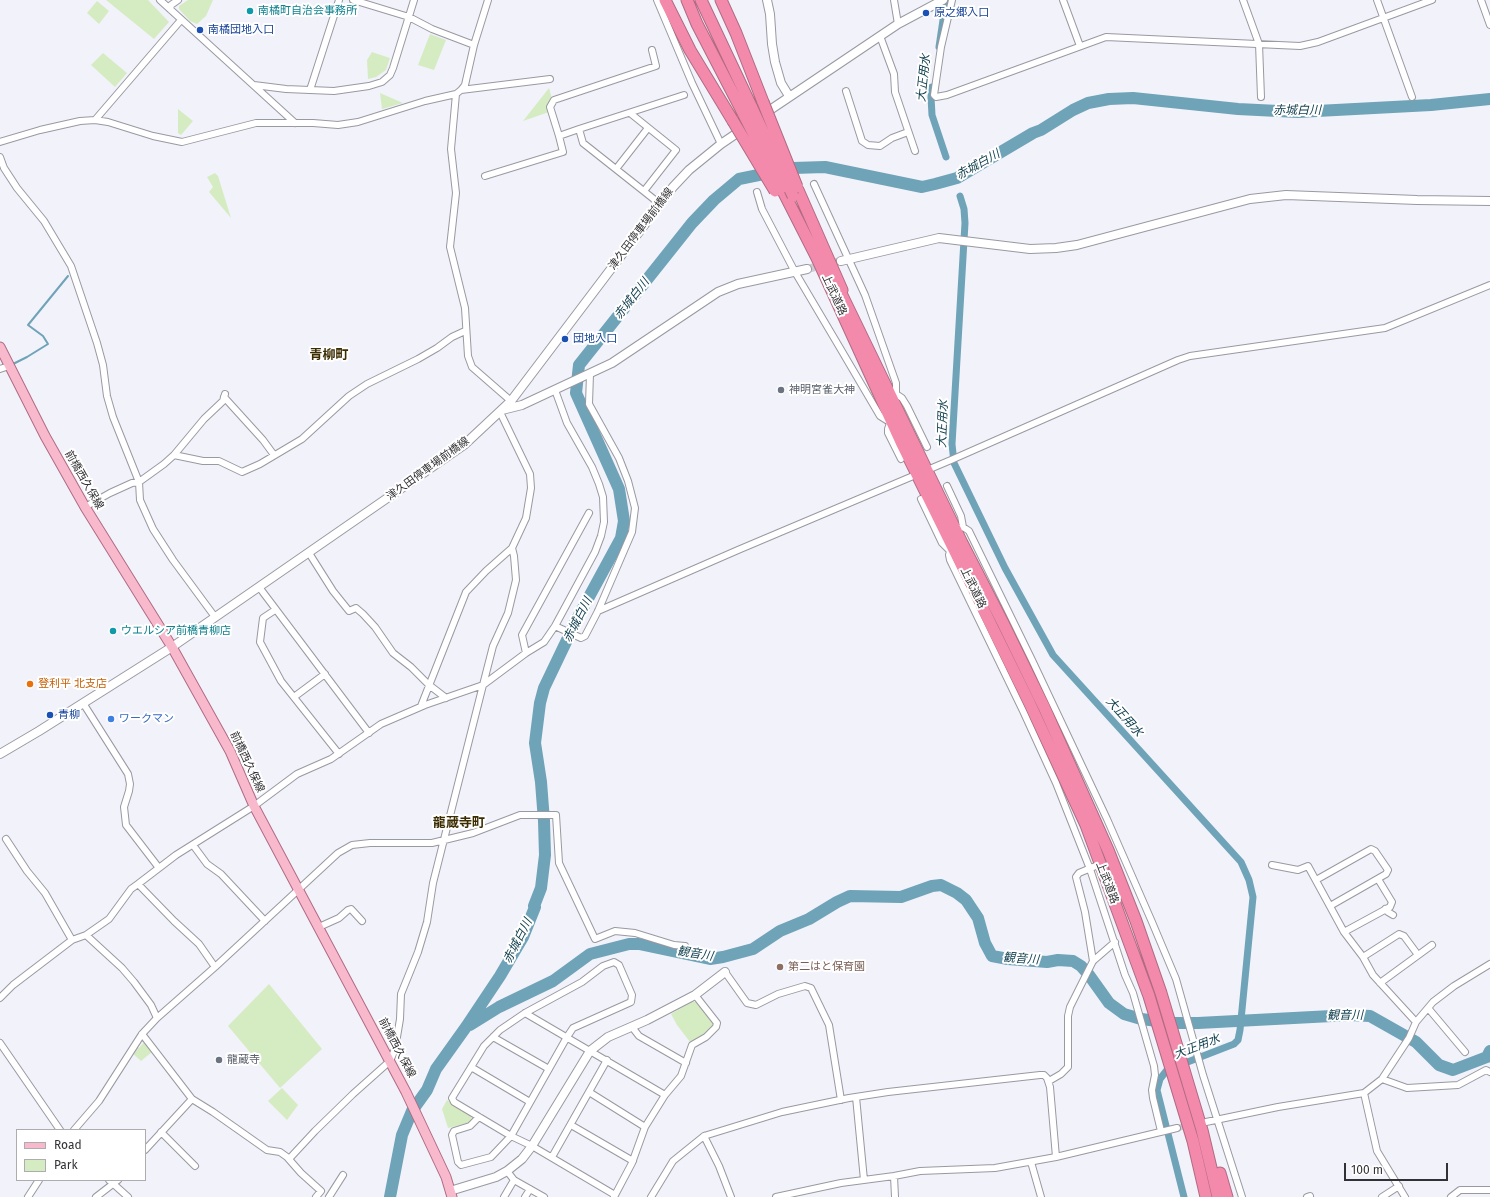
<!DOCTYPE html>
<html>
<head>
<meta charset="utf-8">
<style>
  body { margin:0 }
  #map { position:relative; width:1490px; height:1197px; overflow:hidden; background:#f2f2fb; font-family:"Fira Sans",sans-serif }
  canvas { display:block }
  .legend { position:absolute; left:16px; top:1129px; width:130px; height:52px; box-sizing:border-box; background:#fff; border:1px solid #adadaf; margin:0; padding:5px 7px; list-style:none; font-size:12px; color:#323236 }
  .legend li { display:flex; align-items:center; gap:8px; height:20px }
  .legend b { width:20px; border:1px solid #adadaf }
  .scale { position:absolute; left:1344px; top:1163px; width:104px; height:18px; box-sizing:border-box; border:2px solid #323236; border-top:0; padding-left:5px; font-size:12px; line-height:14px; white-space:nowrap; color:#323236; -webkit-text-stroke:3px #fff; paint-order:stroke }
</style>
</head>
<body>
<div id="map">
<canvas width="1490" height="1197"></canvas>
<ul class="legend">
<li><b style="height:5px;background:#f8b9cd"></b>Road</li>
<li><b style="height:11px;background:#d5ecc2"></b>Park</li>
</ul>
<div class="scale">100 m</div>
</div>
<script>
const c = document.querySelector('canvas').getContext('2d');
c.lineJoin = 'round';
function paint(path, color) { c.fillStyle = color; c.fill(path, 'evenodd'); }
const shape = rows => new Path2D(rows.map(r => 'M' + r).join(''));
function stroke(path, color, width, dash) { c.strokeStyle = color; c.lineWidth = width; c.lineCap = dash ? 'butt' : 'round'; c.setLineDash(dash || []); c.stroke(path); }
function label(font, color, halo, rows, align = 'center') {
  c.font = font + ' "Fira Sans","Noto Sans JP",sans-serif'; c.lineWidth = 4; c.setLineDash([]); c.textBaseline = 'middle'; c.strokeStyle = halo; c.fillStyle = color; for (const [text, x, y, turn = 0] of rows) {
    c.save(); c.translate(x, y); c.rotate((+turn || 0) * Math.PI / 180); c.textAlign = isNaN(turn) ? turn : align; if (halo) c.strokeText(text, 0, 0); c.fillText(text, 0, 0); c.restore();
  }
}
paint(shape([
  [106,0,148,0,169,22,154,39],
  [188,0,213,0,206,16,197,24,190,21,179,9,179,6],
  [97,1,109,11,99,24,87,13],
  [430,34,446,40,434,70,418,65],
  [372,52,390,58,386,70,376,77,368,79,367,60],
  [103,53,127,73,115,87,91,65],
  [549,88,552,99,549,112,523,121],
  [380,93,403,103,382,109],
  [178,109,193,121,181,135,178,133],
  [215,173,218,176,231,218,209,192,213,187,207,177],
  [269,984,322,1049,280,1088,228,1026],
  [691,1002,696,1002,713,1022,713,1027,704,1034,690,1042,677,1025,671,1014],
  [144,1042,152,1052,141,1061,132,1053,137,1046,139,1048],
  [282,1088,298,1105,287,1120,268,1101],
  [447,1100,471,1116,472,1120,468,1123,448,1128,442,1109]
]), '#d5ecc2');
stroke(shape([
  [13,364,27,357,48,344,43,336,28,325,68,276]
]), '#6fa3b7', 2);
stroke(shape([
  [939,47,946,0],
  [932,87,931,97,932,115,946,157],
  [960,196,964,209,965,223,952,444,954,463,1005,568,1053,655,1241,862,1249,880,1253,897,1240,1030,1238,1040,1234,1044,1167,1070,1160,1079,1157,1090,1184,1197]
]), '#6fa3b7', 7);
stroke(shape([
  [470,1025,499,1007,553,981,590,954,629,944,639,944,710,959,723,957,753,949,780,931,809,919,837,902,850,896,901,897,932,886,941,885,957,893,966,900,978,918,985,943,992,956,1008,959,1047,962,1058,960,1073,961,1081,966,1089,975,1109,1003,1124,1014,1141,1019,1175,1023,1198,1023,1351,1015,1370,1016,1416,1042,1439,1065,1453,1070,1487,1057,1490,1051],
  [390,1197,402,1135,412,1111,427,1090,436,1069,466,1027,500,976,523,937,535,907,534,906,541,888,545,855,544,821,541,782,535,743,540,703,544,688,577,619,621,538,624,521,619,489,576,393,579,365,692,223,714,200,739,179,793,168,825,167,922,187,935,184,957,178,1033,133,1041,130,1073,110,1088,103,1109,99,1133,98,1238,109,1298,112,1431,105,1490,99]
]), '#6fa3b7', 12);
stroke(shape([
  [1177,1128,1202,1123]
]), '#ccccd4', 6, [6, 3]);
stroke(shape([
  [807,269,841,261]
]), '#ccccd4', 8, [8, 4]);
const street = shape([
  [160,0,295,123],
  [353,0,409,17,432,29,474,45],
  [488,0,474,45,465,85,461,90,456,94,451,149,456,193,450,247,465,308,468,356,472,367,511,401],
  [657,0,692,83,721,144],
  [894,0,898,24],
  [952,0,941,47,934,95,936,97,947,95,1106,37,1300,46,1318,42,1432,0],
  [1063,0,1080,46],
  [1243,0,1259,44,1261,97],
  [1377,0,1412,97],
  [1481,0,1490,25],
  [170,9,171,5,178,0],
  [880,36,894,74,895,92,915,151],
  [254,85,286,89,334,91,369,86,382,82,390,75,393,68,414,0],
  [310,90,339,0],
  [461,90,550,79],
  [846,91,862,141,868,145,880,146,892,138,908,132],
  [630,113,676,150,644,191],
  [95,120,181,20],
  [559,136,550,107,554,100,656,66,652,50],
  [0,142,40,130,80,121,95,120,108,122,153,136,182,142,256,123,313,123,338,125,358,122,425,101,456,94],
  [0,157,4,168,17,188,44,221,71,266,97,343,103,365,107,396,113,417,139,482,140,500,153,529,173,560,215,617],
  [616,169,648,128],
  [485,176,563,152,559,136,579,129],
  [814,184,865,295,896,383,896,394,893,401],
  [757,192,762,209,795,272,840,348,880,416,888,421,892,420],
  [660,204,583,143,579,129,684,95],
  [0,369,9,366],
  [896,394,902,398,907,406,927,447],
  [224,397,263,440,274,455],
  [891,420,888,429,888,433,901,459],
  [174,455,204,419,223,401,225,394],
  [947,486,961,516,963,527],
  [921,499,942,543,950,551],
  [85,507,110,493,132,483,139,482,164,464,174,455,203,461,219,461,242,472,260,464,302,439,349,396,367,384,418,359,437,348,452,337,465,331],
  [956,529,963,527,969,531,1032,660,1107,819,1152,922,1176,979,1203,1075,1242,1197],
  [954,548,950,551,949,555,950,560,1023,711,1056,783,1090,869,1125,975,1133,993,1154,1066,1155,1075,1152,1090,1153,1098,1161,1131],
  [309,553,333,591,349,611,356,608,363,614,375,627,393,653,411,667,429,685,446,698],
  [259,587,369,733],
  [275,610,263,618,260,642,281,681,339,754],
  [598,611,738,550,951,460,1178,360,1190,356,1385,328,1490,285],
  [555,626,581,638,585,636,598,611,632,532,635,508,628,481,619,458,589,404,590,374],
  [526,653,522,635,589,513],
  [294,697,325,674],
  [83,703,128,774,130,784,129,791,124,807,126,825,159,868],
  [421,706,466,592,486,571,512,548],
  [6,839,27,871,45,893,72,940],
  [193,845,207,864,221,874,265,921],
  [1272,865,1298,870,1308,866,1344,932,1363,957,1373,975,1416,1022],
  [1316,880,1371,849,1375,851,1388,870,1386,874,1330,906],
  [138,884,174,921,199,944,215,967],
  [1385,909,1388,912,1393,915],
  [319,927,339,918,348,910,351,909,362,921],
  [1344,932,1390,907,1392,902,1378,879],
  [86,935,122,968,134,982,151,1005,157,1018],
  [1363,957,1399,934,1404,936,1418,955],
  [1093,961,1085,912,1076,877,1079,873,1098,865],
  [725,972,747,1003,756,1005,778,994,805,986,811,988,829,1025,841,1100],
  [1380,983,1432,945],
  [0,998,13,985,72,940,86,935,109,919,131,889,138,884,176,855,254,806,297,774,331,759,381,724,425,705,483,685,526,653,544,642,555,626,595,552,601,536,604,522,603,497,599,484,592,467,567,423,555,390],
  [1428,1008,1465,1052],
  [525,1013,665,1095],
  [632,1027,639,1036,686,1063],
  [142,1034,192,1099,213,1112,267,1150,280,1152,287,1157,301,1173,321,1191,316,1197],
  [493,1037,549,1069],
  [0,1043,60,1130],
  [471,1067,530,1102],
  [1382,1079,1407,1088,1458,1085,1486,1070,1490,1072],
  [1049,1081,1061,1074,1068,1067,1068,1016,1070,1007,1093,961,1115,942],
  [589,1092,645,1127],
  [1364,1093,1377,1151,1405,1197],
  [856,1097,864,1180],
  [479,1117,470,1126,454,1131,452,1135,458,1162,461,1165,491,1157,511,1136,567,1037,573,1028,631,1002,632,995,619,965,614,962,603,966,582,982,525,1013,500,1030,484,1046,452,1098,454,1102,511,1136,532,1146,615,1195],
  [1206,1122,1278,1107,1364,1093,1382,1079,1409,1038,1416,1022,1433,1002,1454,986,1490,964],
  [571,1125,633,1161],
  [74,1130,99,1101,142,1034,157,1018,215,967,338,853,352,845,370,843,432,843,473,833,520,815,556,815,559,863,595,939,615,931,635,933,674,945,685,946],
  [161,1132,195,1166],
  [704,1136,719,1166,731,1197],
  [145,1150,192,1099],
  [552,1157,607,1060],
  [289,1159,315,1131,353,1094,390,1061,395,1049,400,1019,401,994,418,952,427,922,433,883,483,685,493,646,508,613,516,580,514,556,512,548,526,518,531,488,530,474,500,412],
  [1031,1162,1041,1197],
  [507,1171,514,1180,544,1197],
  [894,1176,895,1197],
  [109,1180,128,1197],
  [28,1197,39,1180],
  [96,1197,118,1180],
  [329,1197,343,1175],
  [504,1197,514,1180],
  [525,1197,530,1189],
  [614,1197,632,1163,645,1127,665,1095,681,1076,692,1045,706,1037,716,1027,717,1023,695,995],
  [651,1197,673,1161,704,1136,782,1112,849,1098,888,1092,1040,1075,1044,1075,1047,1078,1050,1087,1056,1157],
  [776,1197,841,1183,894,1176,920,1171,995,1168,1056,1157,1177,1128],
  [1307,1197,1310,1196],
  [1382,1197,1399,1186],
  [1451,1197,1460,1190,1490,1190]
]);
const secondary = shape([
  [767,0,770,14,772,44,775,62,781,83,789,96],
  [764,114,898,24,943,0],
  [841,261,939,238,1030,249,1056,248,1077,245,1250,199,1286,195,1417,200,1490,201],
  [502,410,522,405,612,363,718,292,738,284,807,269],
  [0,754,39,731,172,647,464,445,511,401,673,187,689,170,721,144,743,129],
  [450,1191,496,1177,507,1171,522,1159,532,1146,590,1051,608,1037,647,1020,695,995,725,972]
]);
const primary = shape([
  [0,347,45,436,85,507,172,647,230,751,254,806,406,1092,446,1177,452,1197]
]);
const highway = shape([
  [665,0,690,50,733,121],
  [687,0,697,24,742,111],
  [701,0,752,108],
  [721,0,736,33,763,102],
  [798,190,842,290],
  [784,193,817,258,901,442,1029,702,1086,825,1149,996,1193,1141,1206,1197],
  [837,285,962,543,1003,623,1044,707,1108,850,1136,921,1161,993,1202,1130,1218,1197],
  [1220,1173,1227,1197]
]);
stroke(street, '#9999a1', 8);
stroke(secondary, '#9999a1', 10);
stroke(primary, '#b06b82', 11);
stroke(highway, '#b06b82', 13);
stroke(street, '#fff', 6);
stroke(secondary, '#fff', 8);
stroke(primary, '#f8b9cd', 9);
stroke(highway, '#f48aab', 11);
const highwayBridge = shape([
  [763,102,797,187],
  [752,108,793,196],
  [742,111,781,188],
  [733,121,775,191]
]);
stroke(highwayBridge, '#b06b82', 13, []);
stroke(highwayBridge, '#f48aab', 11);
for (const [x, y, r, color] of [
  [250,11,4,"#0f9aa8"],
  [926,13,4,"#1a4fb4"],
  [200,30,4,"#1a4fb4"],
  [565,339,4,"#1a4fb4"],
  [781,390,4,"#6b7280"],
  [113,631,4,"#0f9aa8"],
  [30,684,4,"#e8710a"],
  [50,715,4,"#1a4fb4"],
  [111,719,4,"#3f7fe0"],
  [780,967,4,"#8d6e63"],
  [219,1060,4,"#6b7280"]
]) { const dot = new Path2D(); dot.arc(x, y, r, 0, 2 * Math.PI); c.fillStyle = color; c.fill(dot); stroke(dot, '#fff', 1.5); }
label('11px', '#0d838f', '#fff', [
  ["南橘町自治会事務所",258,11],
  ["ウエルシア前橋青柳店",121,631]
], 'left');
label('11px', '#164399', '#fff', [
  ["原之郷入口",934,13],
  ["南橘団地入口",208,30],
  ["団地入口",573,339],
  ["青柳",58,715]
], 'left');
label('11px', '#323236', '#fff', [
  ["津久田停車場前橋線",641,229,-53],
  ["上武道路",834,295,65],
  ["津久田停車場前橋線",428,469,-36],
  ["前橋西久保線",84,480,60],
  ["上武道路",973,588,64],
  ["前橋西久保線",247,762,65],
  ["上武道路",1107,883,69],
  ["前橋西久保線",397,1048,62]
]);
label('11px', '#5b616d', '#fff', [
  ["神明宮雀大神",789,390],
  ["龍蔵寺",227,1060]
], 'left');
label('11px', '#c56008', '#fff', [
  ["登利平 北支店",38,684]
], 'left');
label('11px', '#366cbe', '#fff', [
  ["ワークマン",119,719]
], 'left');
label('11px', '#785e54', '#fff', [
  ["第二はと保育園",788,967]
], 'left');
label('italic 12px', '#144251', '#fff', [
  ["大正用水",924,78,-84],
  ["赤城白川",1297,111],
  ["赤城白川",978,165,-29],
  ["赤城白川",632,299,-52],
  ["大正用水",943,424,-88],
  ["赤城白川",578,620,-63],
  ["大正用水",1124,717,48],
  ["赤城白川",518,941,-63],
  ["観音川",695,954,9],
  ["観音川",1021,959,4],
  ["観音川",1345,1016],
  ["大正用水",1197,1047,-21]
]);
label('bold 13px', '#3b2c02', '#fff', [
  ["青柳町",329,355],
  ["龍蔵寺町",459,823]
]);
</script>
</body>
</html>
